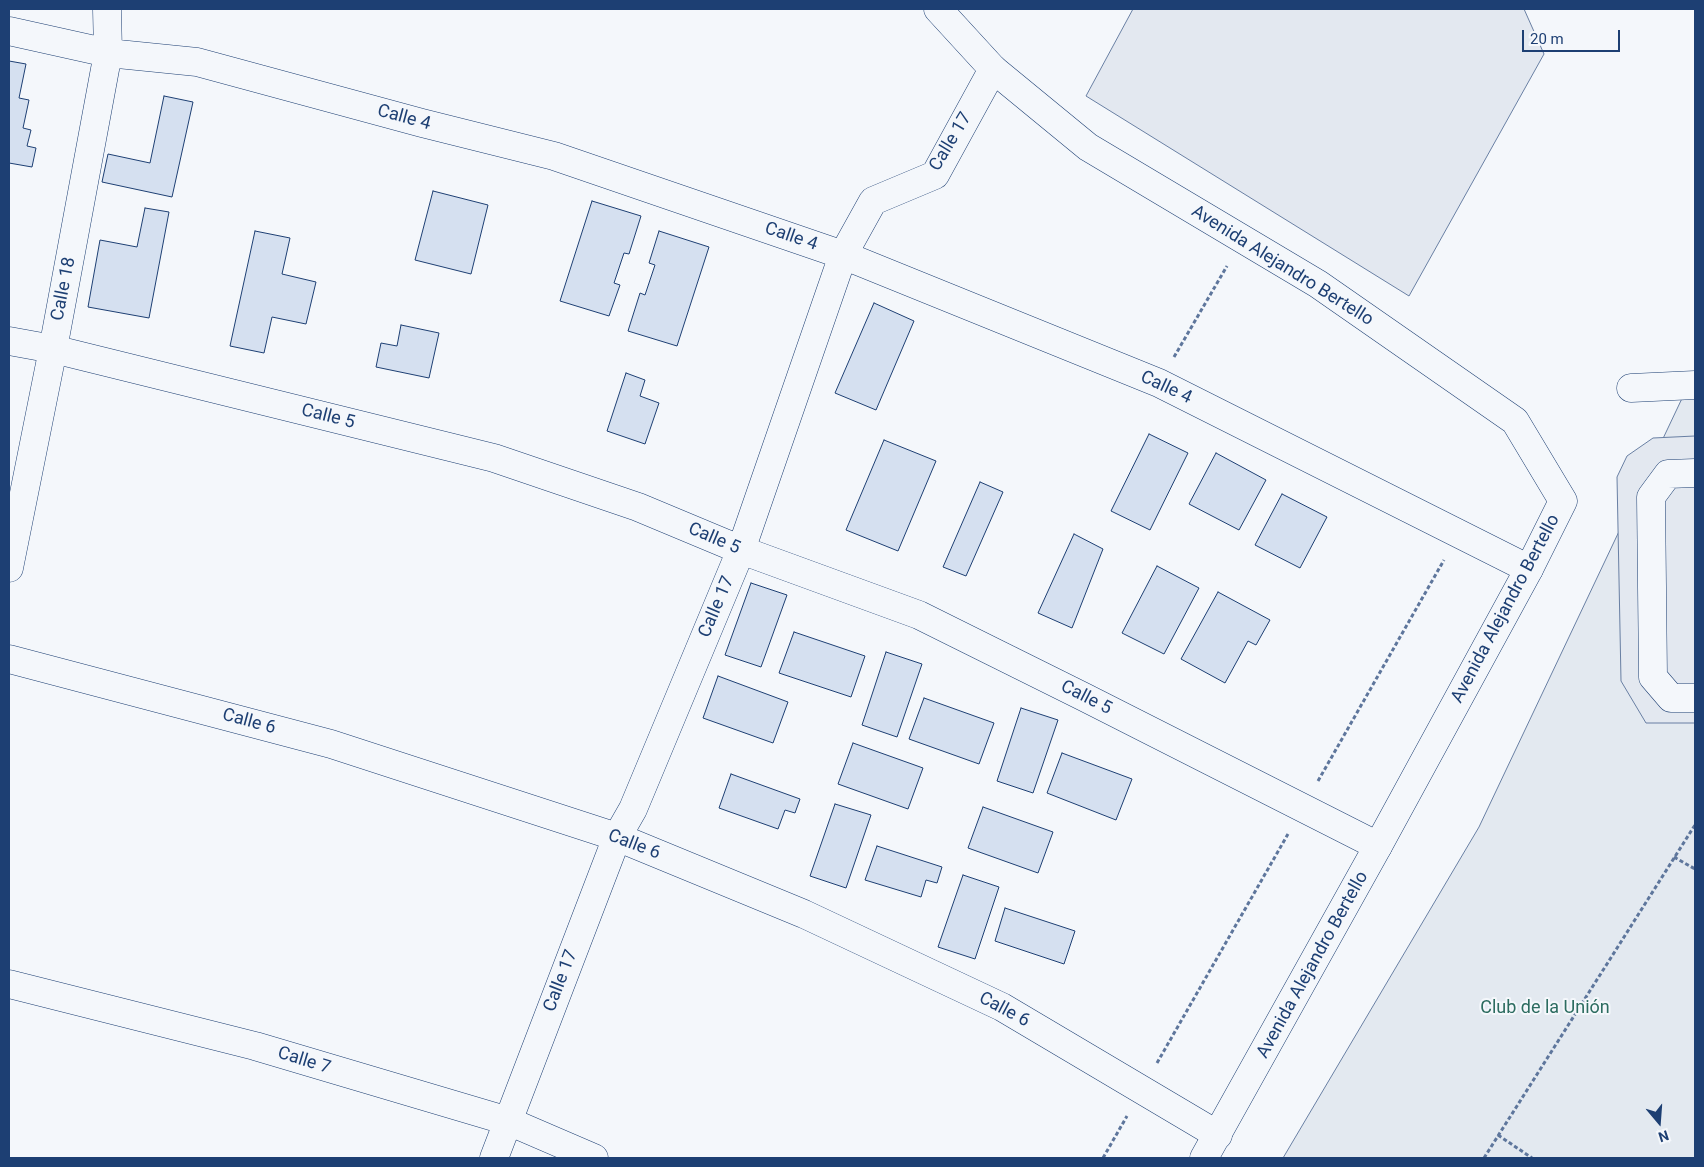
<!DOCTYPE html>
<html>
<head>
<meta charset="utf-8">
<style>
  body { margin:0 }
  #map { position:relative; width:1704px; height:1167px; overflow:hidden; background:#f4f7fb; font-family:Roboto,sans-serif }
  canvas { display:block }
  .frame { position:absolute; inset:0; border:10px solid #1d3f73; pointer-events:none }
  .north { position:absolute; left:1634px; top:1097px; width:50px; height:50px; -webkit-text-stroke:4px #f4f7fb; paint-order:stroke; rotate:162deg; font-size:14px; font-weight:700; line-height:20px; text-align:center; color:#1d3f73 }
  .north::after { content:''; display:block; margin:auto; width:18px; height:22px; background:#1d3f73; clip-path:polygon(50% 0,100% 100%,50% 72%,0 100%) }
  .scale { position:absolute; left:1522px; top:30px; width:98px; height:22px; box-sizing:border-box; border:2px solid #1d3f73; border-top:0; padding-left:6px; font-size:15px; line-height:18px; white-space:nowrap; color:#1d3f73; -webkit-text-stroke:4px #f4f7fb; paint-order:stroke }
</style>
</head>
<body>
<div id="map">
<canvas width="1704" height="1167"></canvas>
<div class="frame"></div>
<div class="north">N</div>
<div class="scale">20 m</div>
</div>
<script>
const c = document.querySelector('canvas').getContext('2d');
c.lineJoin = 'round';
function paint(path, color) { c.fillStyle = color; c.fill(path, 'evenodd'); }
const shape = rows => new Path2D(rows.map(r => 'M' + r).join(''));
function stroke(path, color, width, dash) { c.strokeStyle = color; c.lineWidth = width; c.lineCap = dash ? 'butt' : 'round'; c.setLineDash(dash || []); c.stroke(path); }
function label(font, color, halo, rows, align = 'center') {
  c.font = font + ' Roboto,sans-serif'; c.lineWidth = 4; c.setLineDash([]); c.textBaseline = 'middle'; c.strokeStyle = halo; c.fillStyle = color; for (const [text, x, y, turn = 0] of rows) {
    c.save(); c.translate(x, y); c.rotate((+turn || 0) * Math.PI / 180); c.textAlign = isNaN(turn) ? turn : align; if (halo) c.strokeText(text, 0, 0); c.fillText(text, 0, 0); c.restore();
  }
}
const green = shape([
  [1695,371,1695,1158,1283,1158,1479,827,1695,371]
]);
paint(green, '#e3e9f0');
stroke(green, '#687fa3', 1);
const parking = shape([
  [1133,9,1524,9,1544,54,1409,296,1086,96,1133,9],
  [1695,436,1695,723,1646,723,1621,681,1617,477,1627,456,1653,438,1695,436]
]);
paint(parking, '#e3e8f0');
stroke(parking, '#687fa3', 1);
const building = shape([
  [9,61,26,64,19,98,29,100,23,128,31,130,27,146,36,148,32,167,9,163,9,61],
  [164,96,193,102,172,197,102,182,108,154,150,163,164,96],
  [433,191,488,205,471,274,415,260,433,191],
  [592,201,641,216,629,254,624,253,614,283,620,285,609,316,560,301,592,201],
  [145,208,169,212,149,318,88,307,100,240,137,247,145,208],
  [255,231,290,238,282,274,316,282,306,324,272,317,264,353,230,346,255,231],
  [659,231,709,247,677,346,628,331,640,293,645,295,655,265,649,263,659,231],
  [874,303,914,321,876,410,835,393,874,303],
  [401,325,439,333,429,378,376,367,381,343,397,346,401,325],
  [626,373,645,380,640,396,659,403,645,444,607,431,626,373],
  [1149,434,1188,453,1150,530,1111,511,1149,434],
  [884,440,936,461,898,551,846,530,884,440],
  [1216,453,1266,480,1239,530,1189,504,1216,453],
  [980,482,1003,492,966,576,943,567,980,482],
  [1282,494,1327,517,1300,568,1255,545,1282,494],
  [1074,534,1103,549,1072,628,1038,613,1074,534],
  [1157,566,1199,588,1164,654,1122,633,1157,566],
  [751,583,787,595,761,667,725,655,751,583],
  [1218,592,1270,620,1256,645,1248,641,1225,683,1181,659,1218,592],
  [794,632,865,656,851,697,779,673,794,632],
  [886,652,922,664,897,737,862,725,886,652],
  [718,676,788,702,773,743,703,718,718,676],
  [924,698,994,723,979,764,909,739,924,698],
  [1021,708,1058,720,1033,793,997,781,1021,708],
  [853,743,923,768,908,809,838,784,853,743],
  [1062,753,1132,779,1116,820,1047,793,1062,753],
  [731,774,800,799,795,813,785,810,778,829,719,808,731,774],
  [835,804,871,815,846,888,810,876,835,804],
  [983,807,1053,832,1038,873,968,848,983,807],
  [877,846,942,867,937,883,926,880,921,897,865,880,877,846],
  [963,875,999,887,975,959,938,947,963,875],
  [1005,908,1075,931,1064,964,995,941,1005,908]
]);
paint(building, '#d5e0f0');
stroke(building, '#1d3f73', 1);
const minor = shape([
  [9,31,108,53,197,62,422,123,554,156,843,255,1159,383,1529,569],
  [9,341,53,349,494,458,638,507,741,550,919,615,1084,697,1378,846],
  [1631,388,1695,385],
  [1695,473,1668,474,1651,497,1653,677,1671,698,1695,698],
  [9,568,53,349,108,53,107,9],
  [9,659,331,744,617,837,804,914,1002,1007,1218,1135],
  [9,984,255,1046,508,1121,594,1158],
  [494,1158,617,837,633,809,741,550,843,255,873,201,935,175,993,69]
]);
const major = shape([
  [938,9,993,69,1088,147,1318,284,1515,421,1563,501,1529,569,1378,846,1204,1158]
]);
stroke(minor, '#1d3f73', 29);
stroke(major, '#1d3f73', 29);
stroke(shape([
  [1174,357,1227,266],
  [1318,781,1444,560],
  [1674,857,1695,869],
  [1157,1063,1288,834],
  [1498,1135,1532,1158],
  [1103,1158,1127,1116],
  [1484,1158,1695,825]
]), '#5e769c', 3, [4, 2.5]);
stroke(minor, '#f4f7fb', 28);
stroke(major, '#f4f7fb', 28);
label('18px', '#1d3f73', '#f4f7fb', [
  ["Calle 4",404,118,15],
  ["Calle 17",951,142,-59],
  ["Calle 4",791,237,19],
  ["Avenida Alejandro Bertello",1282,266,32],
  ["Calle 18",64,289,-79],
  ["Calle 4",1166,388,25],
  ["Calle 5",328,417,14],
  ["Calle 5",714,539,23],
  ["Calle 17",717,607,-67],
  ["Avenida Alejandro Bertello",1506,609,-62],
  ["Calle 5",1086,698,27],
  ["Calle 6",249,722,15],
  ["Calle 6",634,845,21],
  ["Avenida Alejandro Bertello",1313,965,-61],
  ["Calle 17",561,981,-69],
  ["Calle 6",1004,1010,28],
  ["Calle 7",304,1061,17]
]);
label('18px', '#2c6c60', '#f4f7fb', [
  ["Club de la Unión",1545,1008]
]);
</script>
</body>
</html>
